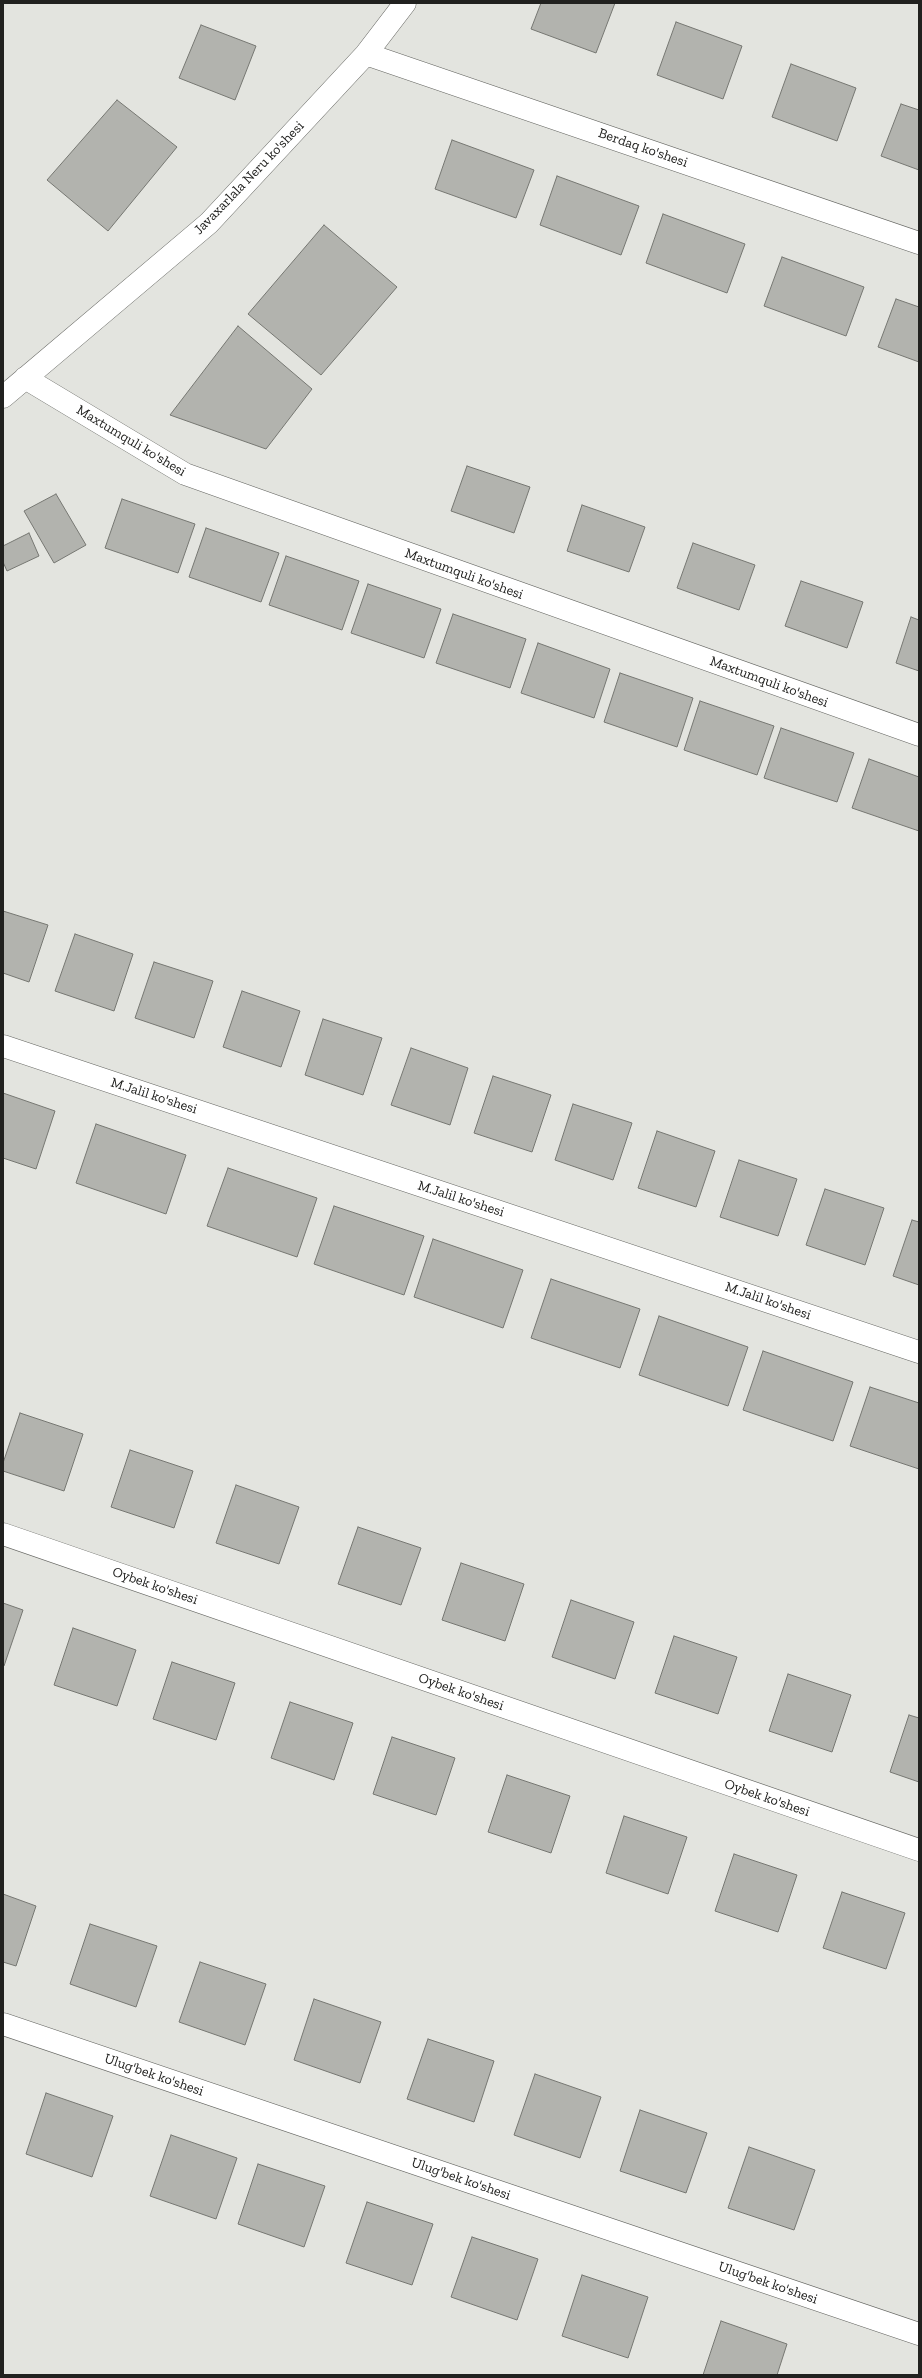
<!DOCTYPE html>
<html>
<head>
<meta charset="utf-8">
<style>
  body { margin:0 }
  #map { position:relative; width:922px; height:2378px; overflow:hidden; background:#e3e4df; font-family:"Zilla Slab",serif }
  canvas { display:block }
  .frame { position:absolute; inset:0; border:4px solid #21211f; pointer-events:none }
</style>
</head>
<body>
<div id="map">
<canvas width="922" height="2378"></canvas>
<div class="frame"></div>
</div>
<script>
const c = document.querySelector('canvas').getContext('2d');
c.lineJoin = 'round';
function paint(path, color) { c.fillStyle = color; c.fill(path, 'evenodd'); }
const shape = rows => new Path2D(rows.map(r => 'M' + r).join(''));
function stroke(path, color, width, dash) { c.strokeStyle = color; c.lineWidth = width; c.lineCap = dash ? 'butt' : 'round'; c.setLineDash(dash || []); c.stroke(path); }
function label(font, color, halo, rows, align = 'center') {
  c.font = font + ' "Zilla Slab",serif'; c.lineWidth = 3.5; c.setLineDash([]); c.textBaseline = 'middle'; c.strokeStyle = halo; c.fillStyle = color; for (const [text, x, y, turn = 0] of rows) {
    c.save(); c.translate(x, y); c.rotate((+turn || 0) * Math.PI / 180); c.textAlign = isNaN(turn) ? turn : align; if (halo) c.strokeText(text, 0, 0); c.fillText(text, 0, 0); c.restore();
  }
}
const building = shape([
  [541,3,615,3,596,53,531,29,541,3],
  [676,22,742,46,723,99,657,75,676,22],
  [201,25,256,46,235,100,179,78,201,25],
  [791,64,856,88,837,141,772,117,791,64],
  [117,100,177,147,108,231,47,180,117,100],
  [901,104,919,110,919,170,881,156,901,104],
  [452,140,534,170,516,218,435,189,452,140],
  [557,176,639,206,621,255,540,225,557,176],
  [663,214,745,244,727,293,646,263,663,214],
  [324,225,397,287,321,375,248,314,324,225],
  [782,257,864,287,846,336,764,306,782,257],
  [896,299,919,307,919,362,878,347,896,299],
  [238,326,312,389,266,449,170,415,238,326],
  [467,466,530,487,514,533,451,511,467,466],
  [56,494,86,545,54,563,24,511,56,494],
  [122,499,195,524,178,573,105,548,122,499],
  [582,505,645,527,629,572,567,551,582,505],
  [206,528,279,553,261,602,189,577,206,528],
  [29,533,39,556,7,571,3,562,3,546,29,533],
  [693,543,755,565,739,610,677,588,693,543],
  [286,556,359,581,342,630,269,605,286,556],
  [801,581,863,602,847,648,785,626,801,581],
  [368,584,441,609,424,658,351,633,368,584],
  [453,614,526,639,510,688,436,663,453,614],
  [911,617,919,620,919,671,896,663,911,617],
  [538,643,610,669,594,718,521,693,538,643],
  [620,673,693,698,677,747,604,722,620,673],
  [700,701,774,726,757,775,684,750,700,701],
  [781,728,854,753,837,802,764,778,781,728],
  [869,759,919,777,919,831,852,808,869,759],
  [3,911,48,925,29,982,3,973,3,911],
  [75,934,133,954,114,1011,55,991,75,934],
  [154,962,213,981,194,1038,135,1018,154,962],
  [242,991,300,1011,281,1067,223,1047,242,991],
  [323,1019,382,1038,363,1095,305,1075,323,1019],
  [411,1048,468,1068,450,1125,391,1105,411,1048],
  [493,1076,551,1095,532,1152,474,1133,493,1076],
  [3,1093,55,1111,36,1169,3,1158,3,1093],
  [573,1104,632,1123,613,1180,555,1160,573,1104],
  [96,1124,186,1155,166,1214,76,1183,96,1124],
  [657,1131,715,1151,696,1207,638,1188,657,1131],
  [739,1160,797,1179,778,1236,720,1217,739,1160],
  [228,1168,317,1198,297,1257,207,1226,228,1168],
  [825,1189,884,1208,865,1265,806,1245,825,1189],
  [334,1206,424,1236,404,1295,314,1264,334,1206],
  [912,1220,919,1222,919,1285,893,1276,912,1220],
  [433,1239,523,1270,503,1328,414,1297,433,1239],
  [551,1279,640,1309,620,1368,531,1338,551,1279],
  [659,1316,748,1347,728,1406,639,1375,659,1316],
  [763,1351,853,1382,833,1441,743,1410,763,1351],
  [870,1387,919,1403,919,1469,850,1446,870,1387],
  [20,1413,83,1434,64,1491,3,1471,3,1463,20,1413],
  [130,1450,193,1471,174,1528,111,1507,130,1450],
  [236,1485,299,1507,279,1564,216,1543,236,1485],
  [358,1527,421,1548,401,1605,338,1584,358,1527],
  [461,1563,524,1584,505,1641,442,1620,461,1563],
  [571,1600,634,1622,615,1679,552,1657,571,1600],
  [3,1603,23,1610,4,1666,3,1666,3,1603],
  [73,1628,136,1650,117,1706,54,1685,73,1628],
  [674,1636,737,1657,718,1714,655,1693,674,1636],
  [172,1662,235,1683,216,1740,153,1719,172,1662],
  [788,1674,851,1695,832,1752,769,1731,788,1674],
  [290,1702,353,1723,334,1780,271,1758,290,1702],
  [909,1715,919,1718,919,1782,890,1772,909,1715],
  [392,1737,455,1758,436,1815,373,1794,392,1737],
  [507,1775,570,1796,551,1853,488,1832,507,1775],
  [624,1816,687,1837,668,1894,606,1873,624,1816],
  [734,1854,797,1875,778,1932,715,1911,734,1854],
  [842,1892,905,1913,886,1969,823,1948,842,1892],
  [3,1894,36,1906,16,1966,3,1962,3,1894],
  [90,1924,157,1946,136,2007,70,1984,90,1924],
  [200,1962,266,1984,245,2045,179,2022,200,1962],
  [314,1999,381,2022,360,2083,294,2060,314,1999],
  [428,2039,494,2061,474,2122,407,2099,428,2039],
  [535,2074,601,2097,580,2158,514,2135,535,2074],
  [46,2093,113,2116,92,2177,26,2154,46,2093],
  [640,2110,707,2133,686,2193,620,2171,640,2110],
  [171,2135,237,2158,216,2219,150,2196,171,2135],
  [749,2147,815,2170,794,2230,728,2208,749,2147],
  [258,2164,325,2186,304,2247,238,2224,258,2164],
  [367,2202,433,2224,412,2285,346,2263,367,2202],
  [472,2237,538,2259,517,2320,451,2297,472,2237],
  [582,2275,648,2297,628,2358,562,2336,582,2275],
  [721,2321,787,2344,777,2375,703,2375,721,2321]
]);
paint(building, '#b2b3ae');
stroke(building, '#767772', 1);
const minor = shape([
  [366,54,919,243],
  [25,378,185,474,919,735],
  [3,397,209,223,366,54,405,3],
  [3,1046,919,1352],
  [3,1534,919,1850],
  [3,2024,919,2334]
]);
stroke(minor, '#656662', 23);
stroke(minor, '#fff', 22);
label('14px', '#21211f', '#fff', [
  ["Berdaq ko'shesi",643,148,19],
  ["Javaxarlala Neru ko'shesi",249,178,-46],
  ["Maxtumquli ko'shesi",131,441,31],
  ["Maxtumquli ko'shesi",464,574,20],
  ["Maxtumquli ko'shesi",769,682,20],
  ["M.Jalil ko'shesi",154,1096,18],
  ["M.Jalil ko'shesi",461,1199,18],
  ["M.Jalil ko'shesi",768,1301,19],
  ["Oybek ko'shesi",155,1586,19],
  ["Oybek ko'shesi",461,1692,19],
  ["Oybek ko'shesi",767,1798,19],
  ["Ulug'bek ko'shesi",154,2075,19],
  ["Ulug'bek ko'shesi",461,2179,19],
  ["Ulug'bek ko'shesi",768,2283,19]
]);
</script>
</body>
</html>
